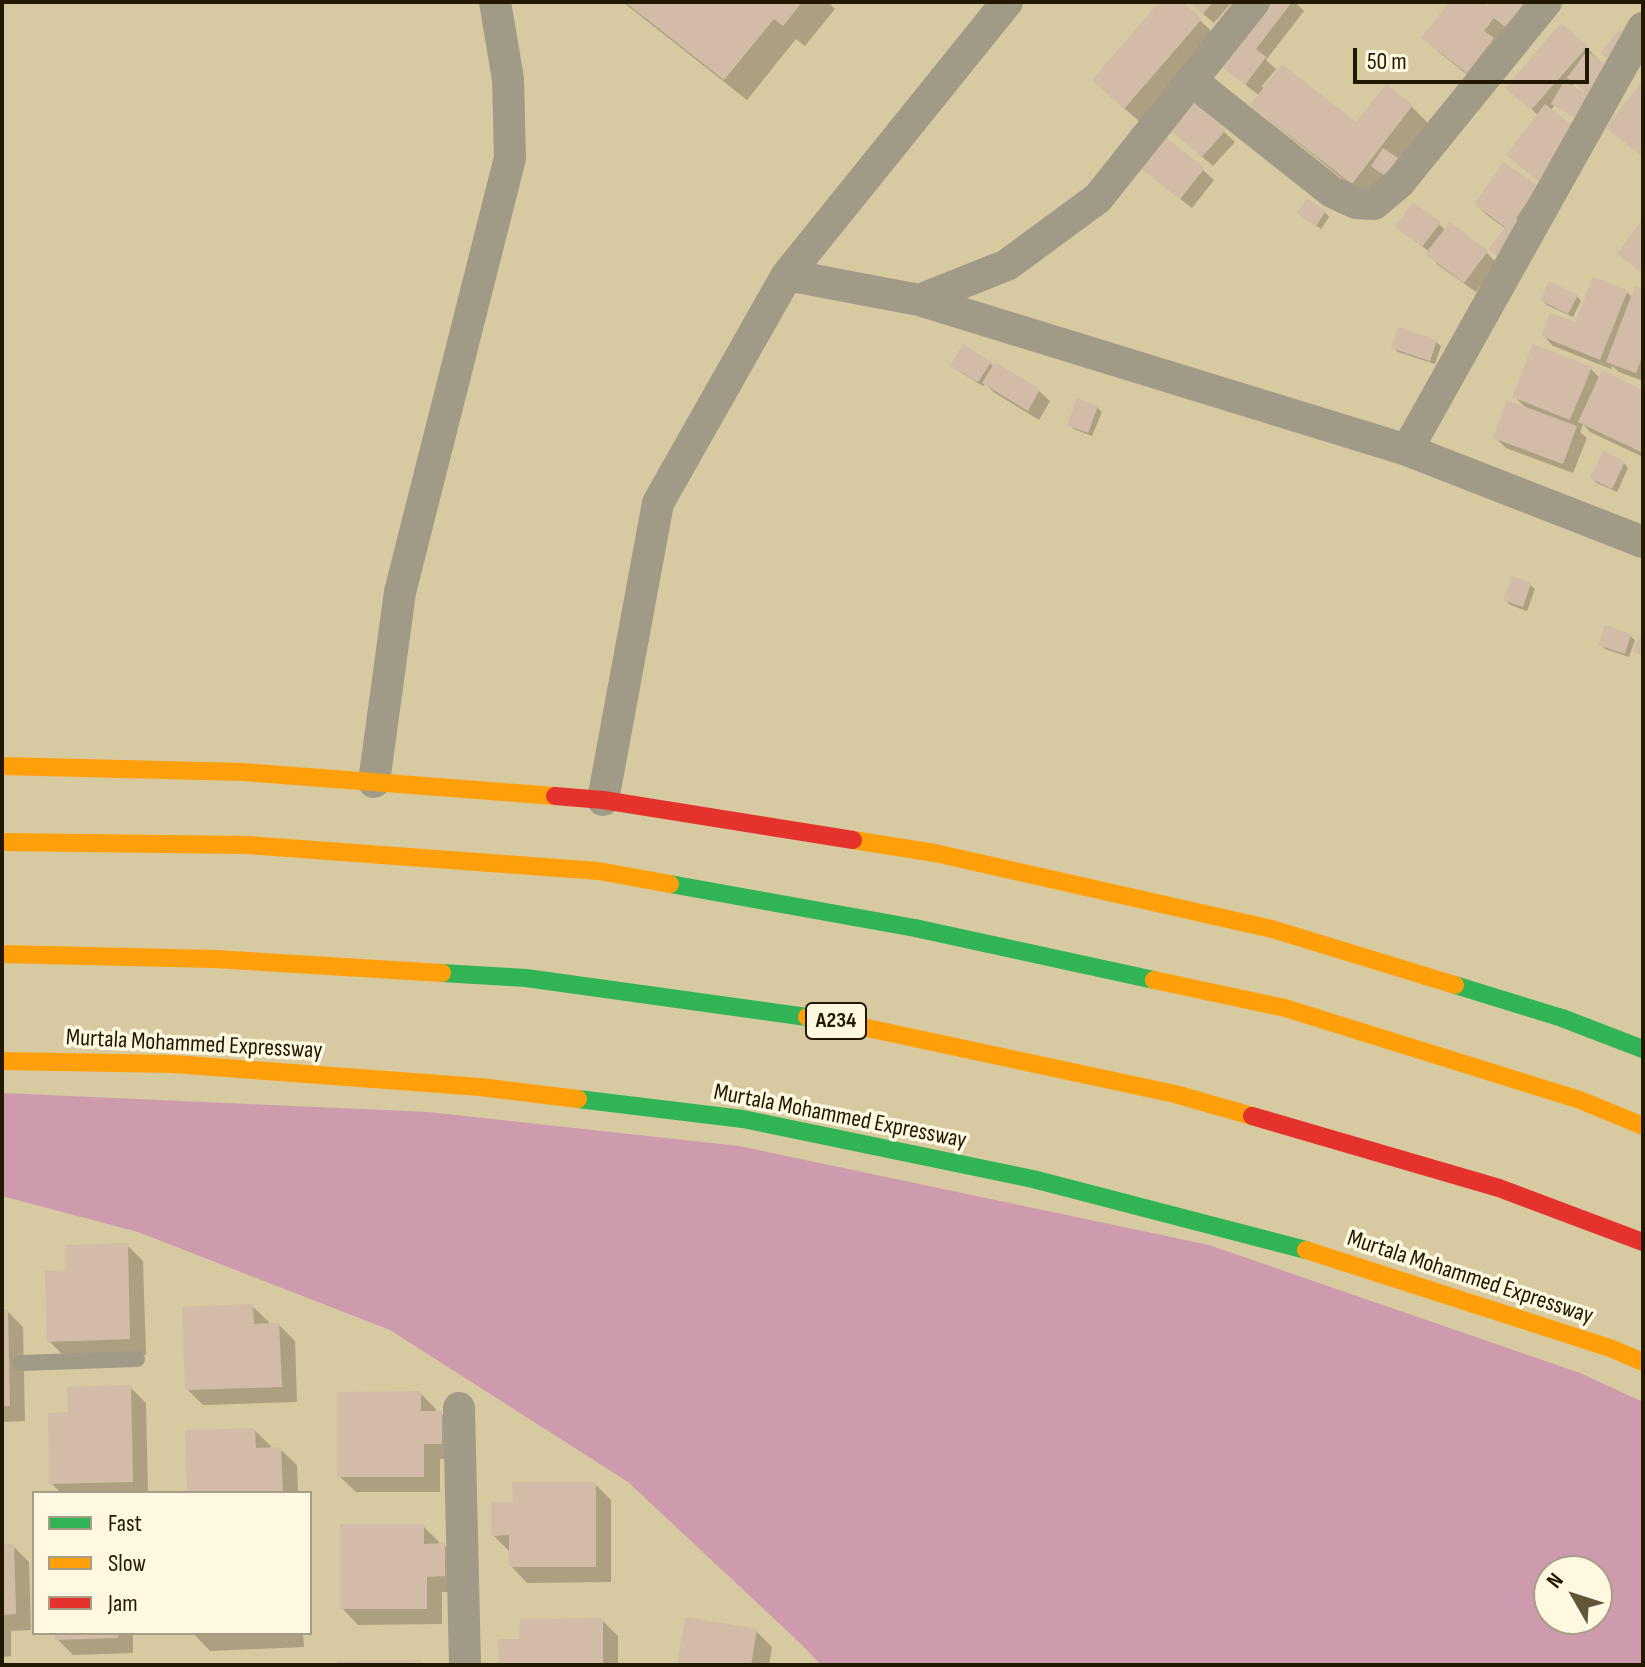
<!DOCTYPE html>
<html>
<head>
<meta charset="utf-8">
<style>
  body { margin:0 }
  #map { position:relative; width:1645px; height:1667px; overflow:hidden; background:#d7c9a0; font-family:"Sofia Sans Condensed",sans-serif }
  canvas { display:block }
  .frame { position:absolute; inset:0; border:4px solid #221800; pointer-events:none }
  .legend { position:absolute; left:32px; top:1491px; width:280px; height:144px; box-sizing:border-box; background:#fff8e1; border:2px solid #a79e87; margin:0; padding:10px 14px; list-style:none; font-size:24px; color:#221800 }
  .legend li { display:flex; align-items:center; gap:16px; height:40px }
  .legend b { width:40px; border:2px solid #a79e87 }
  .north { position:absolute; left:1533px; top:1555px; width:80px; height:80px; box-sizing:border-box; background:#fff8e1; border:2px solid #a79e87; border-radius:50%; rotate:309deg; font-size:22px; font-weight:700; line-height:32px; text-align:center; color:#221800 }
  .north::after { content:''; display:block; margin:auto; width:28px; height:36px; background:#615638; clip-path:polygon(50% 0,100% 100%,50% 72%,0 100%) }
  .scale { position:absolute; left:1353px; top:48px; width:236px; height:36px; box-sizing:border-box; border:4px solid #221800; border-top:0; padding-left:10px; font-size:24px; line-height:28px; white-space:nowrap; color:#221800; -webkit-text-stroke:6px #fff8e1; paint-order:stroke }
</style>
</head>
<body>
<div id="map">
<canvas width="1645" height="1667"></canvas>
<div class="frame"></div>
<ul class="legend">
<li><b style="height:10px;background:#30b455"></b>Fast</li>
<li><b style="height:10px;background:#ff9f0a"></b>Slow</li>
<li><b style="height:10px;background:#e5322d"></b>Jam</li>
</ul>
<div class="north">N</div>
<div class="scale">50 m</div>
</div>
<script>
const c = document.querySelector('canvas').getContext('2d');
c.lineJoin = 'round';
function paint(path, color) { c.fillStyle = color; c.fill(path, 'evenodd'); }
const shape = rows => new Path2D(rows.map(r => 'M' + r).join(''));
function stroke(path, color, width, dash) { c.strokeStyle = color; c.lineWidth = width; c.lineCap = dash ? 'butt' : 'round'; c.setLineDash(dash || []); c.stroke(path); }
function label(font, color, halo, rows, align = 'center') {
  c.font = font + ' "Sofia Sans Condensed",sans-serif'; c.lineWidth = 7; c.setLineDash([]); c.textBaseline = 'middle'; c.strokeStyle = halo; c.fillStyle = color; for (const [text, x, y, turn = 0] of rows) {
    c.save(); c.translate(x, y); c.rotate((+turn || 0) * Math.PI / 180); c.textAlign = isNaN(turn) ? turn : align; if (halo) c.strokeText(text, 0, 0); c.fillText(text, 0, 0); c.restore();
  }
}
paint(shape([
  [2,1093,428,1112,739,1146,1209,1245,1580,1373,1643,1402,1643,1665,821,1665,801,1644,628,1482,390,1330,138,1232,2,1196],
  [1549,1571,1597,1571,1597,1619,1549,1619]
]), '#ce9bae');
paint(shape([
  [623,2,828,2,835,9,805,46,796,39,747,100],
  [1162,2,1180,2,1217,36,1141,123,1110,96],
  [1189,2,1232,2,1214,23],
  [1271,2,1295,2,1304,11,1266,60,1276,69,1262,86,1265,89,1356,125,1386,87,1412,107,1428,123,1368,199,1269,120,1253,104,1260,96,1233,75],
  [1451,2,1480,2,1489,9,1494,2,1559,2,1484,88,1440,53,1424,38],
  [1561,26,1586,47,1597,58,1595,59,1615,75,1595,102,1596,104,1585,123,1555,105,1550,111,1591,145,1554,193,1519,165,1509,155,1539,116,1508,88],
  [1575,83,1592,97,1590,98,1571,87],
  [1224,132,1235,142,1213,166,1177,135],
  [1203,170,1214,180,1192,208,1153,178],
  [1536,188,1501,260,1491,250,1506,229,1487,215,1476,204],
  [1325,212,1329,217,1321,229,1304,218],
  [1439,224,1446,231,1450,225,1487,253,1497,263,1476,292,1438,265,1428,254,1430,252,1402,232],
  [1594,279,1627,292,1633,298,1643,291,1643,381,1619,372,1612,366,1611,369,1553,346,1543,335,1576,325],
  [1577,296,1581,301,1573,317,1547,305,1542,300],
  [1436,342,1441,346,1435,364,1398,352,1393,348],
  [990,363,994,367,996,365,1039,391,1050,401,1039,420,995,393,985,384,983,386,957,370],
  [1591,369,1601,379,1643,392,1643,457,1590,432,1583,424,1580,432,1587,438,1573,473,1506,448,1495,437,1528,410,1514,396],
  [1097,407,1102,412,1092,436,1074,429,1069,425],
  [1624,463,1628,468,1617,492,1597,483,1592,478],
  [1530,585,1535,589,1527,611,1510,605,1506,600],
  [1630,636,1635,640,1629,657,1605,649,1601,645],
  [127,1245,143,1261,146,1355,65,1357,49,1341],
  [252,1306,269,1322,269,1326,279,1325,295,1341,297,1402,203,1405,187,1389],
  [2,1311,7,1311,23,1327,25,1421,2,1422],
  [130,1387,146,1403,148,1493,61,1493,51,1483],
  [420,1393,436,1409,436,1413,441,1413,457,1429,457,1459,440,1459,440,1492,356,1492,339,1476],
  [254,1430,271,1446,271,1449,280,1449,297,1465,298,1493,189,1493],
  [595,1484,611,1500,611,1582,527,1583,511,1566,509,1551,493,1535,515,1504],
  [423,1526,439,1542,439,1545,444,1545,460,1561,460,1592,442,1592,442,1624,358,1625,342,1608],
  [2,1546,13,1546,29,1562,31,1630,11,1631,11,1656,2,1657],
  [602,1620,618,1636,618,1665,501,1665,521,1641],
  [756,1631,772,1647,769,1665,679,1665],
  [57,1633,133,1633,133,1653,73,1655,57,1639],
  [193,1633,303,1633,304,1647,210,1651]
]), '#0003');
paint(shape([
  [625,2,802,2,783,26,774,19,724,80],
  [1159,2,1183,2,1202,19,1124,109,1092,80],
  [1188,2,1213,2,1203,14],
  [1268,2,1292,2,1256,49,1266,57,1245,85,1220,65],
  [1449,2,1483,2,1488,6,1491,2,1531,2,1509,30,1494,18,1484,31,1494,38,1467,73,1421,38],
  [1561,23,1588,46,1531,110,1505,88],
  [1619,30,1634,42,1616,65,1601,53],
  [1587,51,1612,69,1591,96,1567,78],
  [1282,64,1356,122,1386,84,1413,105,1352,184,1250,105],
  [1643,80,1643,157,1606,128],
  [1564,81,1593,97,1580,120,1551,104],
  [1188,97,1226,130,1202,157,1164,124],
  [1545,104,1582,133,1543,184,1506,155],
  [1165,137,1205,168,1180,199,1140,168],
  [1383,148,1398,158,1385,176,1371,166],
  [1504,162,1538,186,1516,218,1524,224,1500,258,1488,250,1505,227,1474,204],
  [1307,198,1326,211,1316,226,1297,213],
  [1413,202,1441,222,1422,247,1395,227],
  [1641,221,1643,223,1643,274,1617,254],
  [1450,222,1488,251,1464,283,1425,254],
  [1593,277,1628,290,1600,360,1541,336,1550,313,1575,322],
  [1549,281,1578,295,1568,314,1540,300],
  [1635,286,1643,289,1643,354,1636,373,1606,362],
  [1398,327,1437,340,1430,361,1391,348],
  [963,344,991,362,978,382,950,366],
  [1533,344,1592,367,1570,420,1512,397],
  [995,362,1040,389,1028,411,982,383],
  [1602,370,1643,390,1643,453,1578,422],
  [1077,398,1098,406,1088,433,1067,425],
  [1507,400,1577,426,1563,464,1493,438],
  [1603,451,1625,461,1612,489,1590,478],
  [1512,576,1531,583,1523,607,1503,600],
  [1605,625,1631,634,1625,654,1598,645],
  [1643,630,1643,656,1633,651],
  [128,1243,130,1339,47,1342,45,1271,65,1270,65,1245],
  [253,1304,254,1324,279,1323,282,1387,185,1390,182,1307],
  [2,1309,8,1309,10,1406,2,1406],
  [131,1385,133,1482,49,1484,48,1413,68,1412,67,1387],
  [421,1391,421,1411,442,1411,442,1444,424,1444,424,1477,337,1477,337,1392],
  [255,1428,256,1448,281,1447,283,1493,187,1493,185,1430],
  [512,1482,596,1482,596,1567,509,1567,509,1535,491,1536,491,1502,513,1502],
  [340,1524,424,1524,424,1544,445,1543,445,1576,427,1577,427,1609,340,1609],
  [2,1544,14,1544,16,1614,2,1615],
  [685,1617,757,1629,751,1665,677,1665],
  [603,1618,603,1665,499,1665,498,1639,519,1639,520,1619],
  [55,1633,118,1633,118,1638,55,1640],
  [421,1660,421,1665,337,1665,337,1661]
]), '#d2bca7');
stroke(shape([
  [20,1363,137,1359]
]), '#a09a87', 16);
stroke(shape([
  [1192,81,1332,192,1356,203,1374,204,1399,183,1546,2],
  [787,275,919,300,1007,265,1098,198,1254,2],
  [919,300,1407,450,1643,542],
  [1407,450,1643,28],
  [374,782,400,592,510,158,508,79,495,2],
  [603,800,658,503,787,275,1007,2],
  [459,1408,465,1665]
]), '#a09a87', 32);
stroke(shape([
  [670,884,915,928,1154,980],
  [442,973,526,978,807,1017],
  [1455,985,1562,1018,1643,1049],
  [578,1099,743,1119,1033,1179,1306,1250]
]), '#30b455', 18);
stroke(shape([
  [2,766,243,772,555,796],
  [853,840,935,853,1272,929,1455,985],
  [2,842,247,845,599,871,670,884],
  [2,954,215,959,442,973],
  [1154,980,1285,1008,1580,1100,1643,1126],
  [807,1017,830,1020,1175,1094,1252,1116],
  [2,1061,173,1064,480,1087,578,1099],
  [1306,1250,1610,1348,1643,1362]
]), '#ff9f0a', 18);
stroke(shape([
  [555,796,603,800,853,840],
  [1252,1116,1499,1188,1643,1242]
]), '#e5322d', 18);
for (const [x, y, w] of [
  [836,1021,60]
]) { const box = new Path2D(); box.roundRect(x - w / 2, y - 18, w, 36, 6); c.fillStyle = '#fff8e1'; c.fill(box); stroke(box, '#221800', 2); }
label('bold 22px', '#221800', null, [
  ["A234",836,1021]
]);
label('24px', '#221800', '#fff8e1', [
  ["Murtala Mohammed Expressway",194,1045,3],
  ["Murtala Mohammed Expressway",840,1117,11],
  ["Murtala Mohammed Expressway",1470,1278,18]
]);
</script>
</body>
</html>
